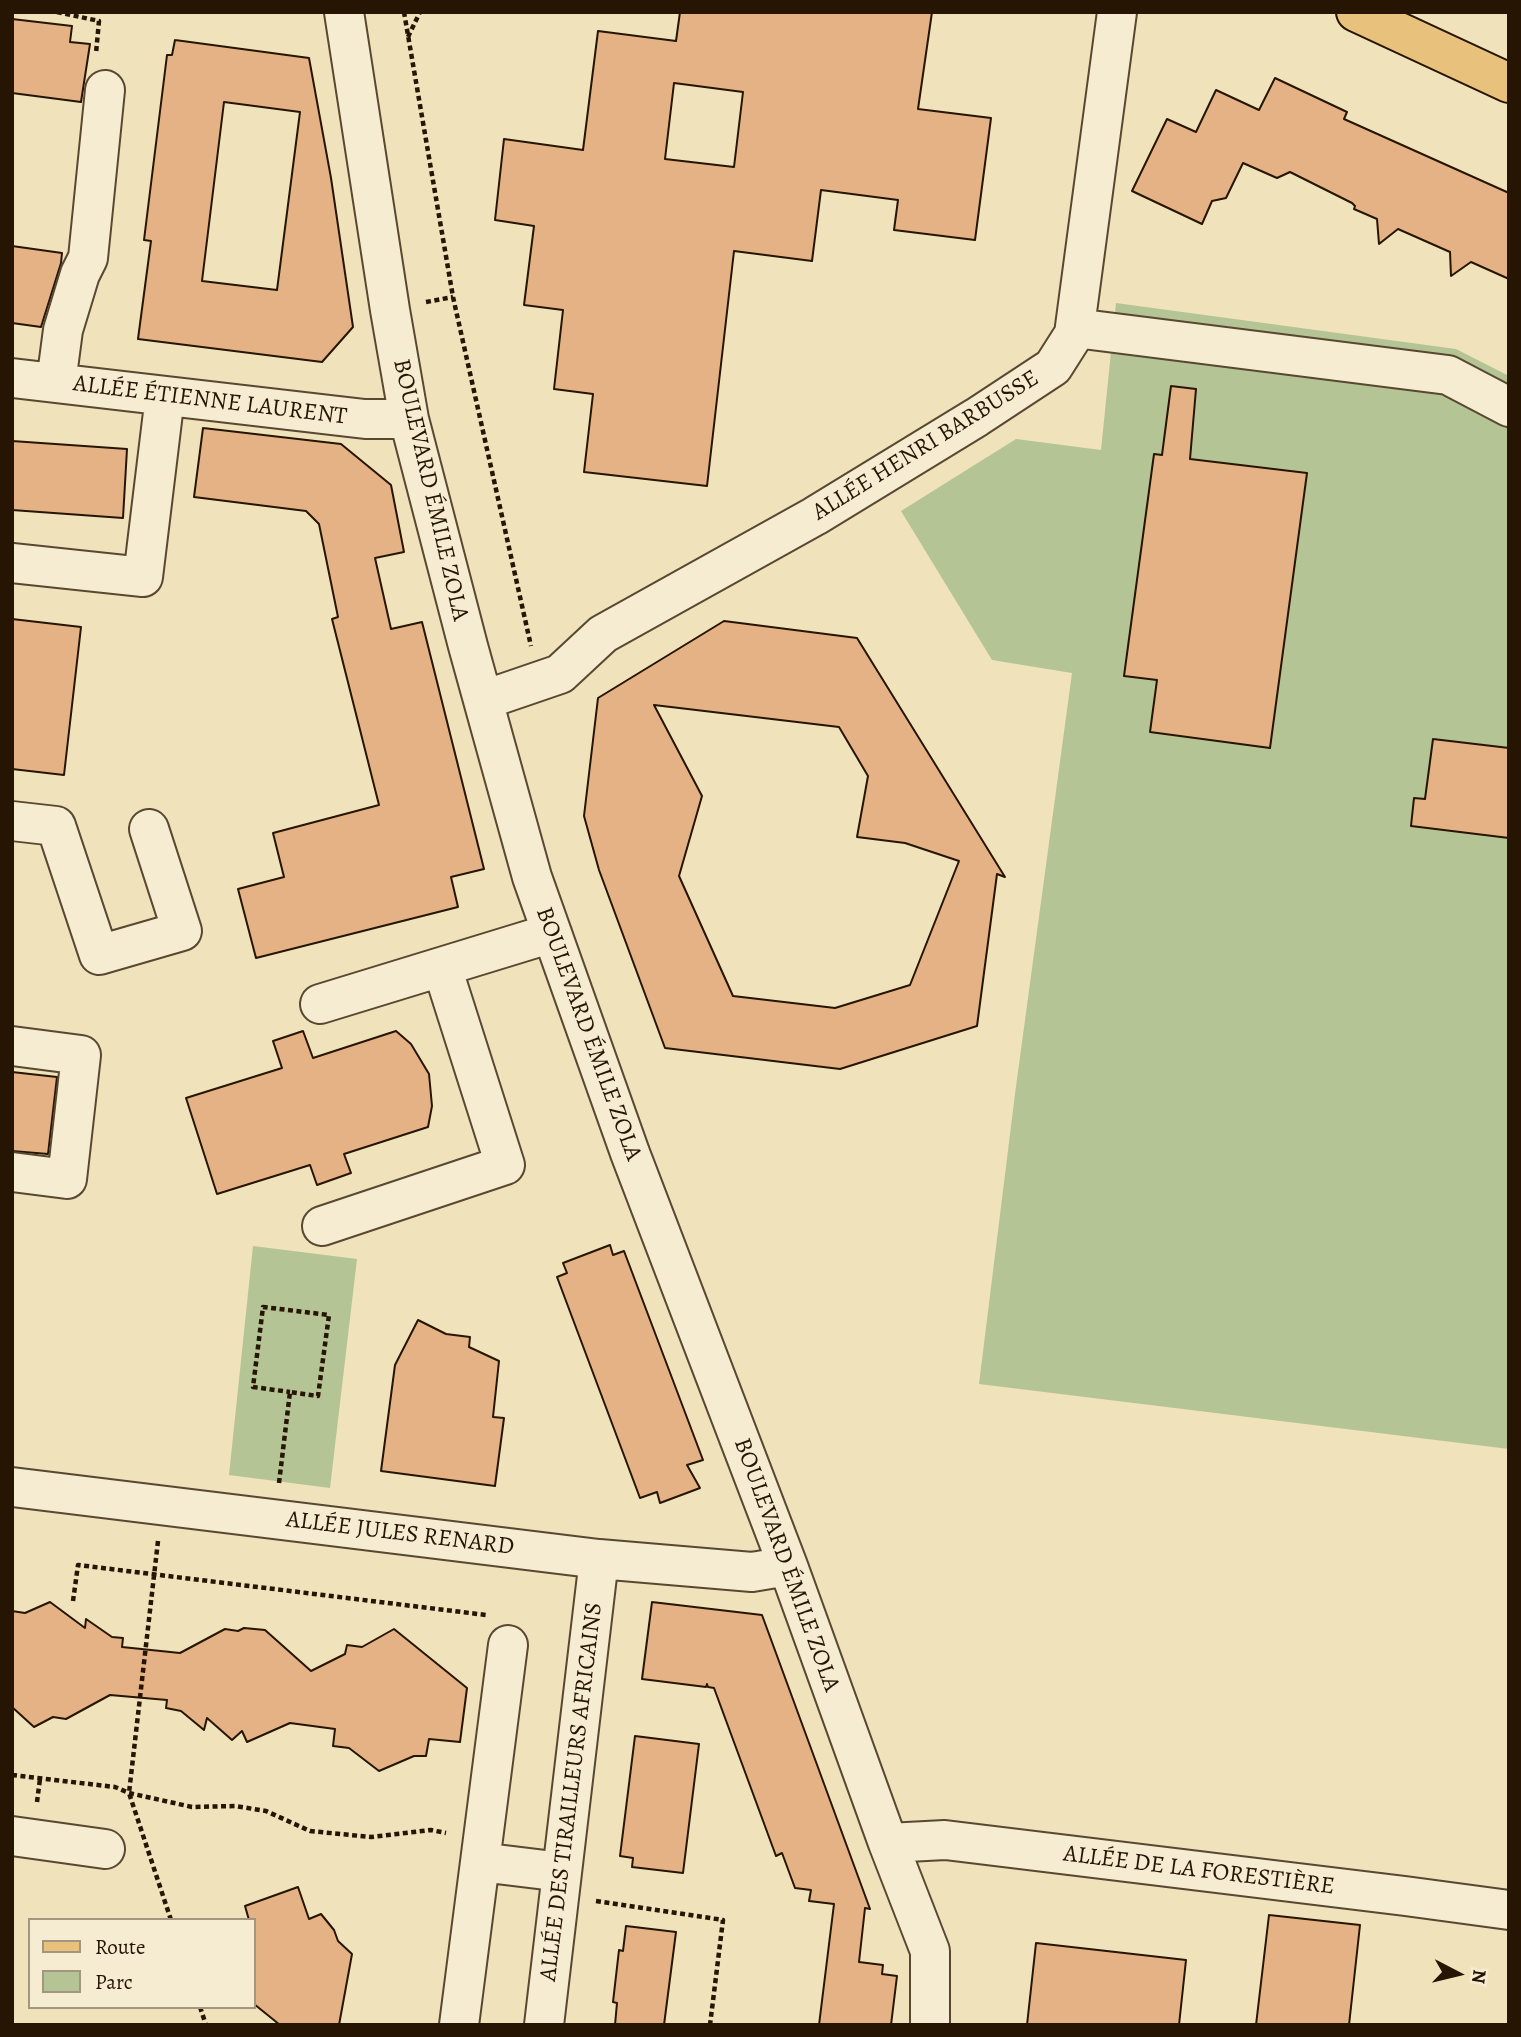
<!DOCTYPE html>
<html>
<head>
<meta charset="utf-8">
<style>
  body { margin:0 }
  #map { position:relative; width:1521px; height:2037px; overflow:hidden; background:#f0e2ba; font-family:Alegreya,serif }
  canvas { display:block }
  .frame { position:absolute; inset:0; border:14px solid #261503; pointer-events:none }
  .legend { position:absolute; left:28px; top:1918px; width:228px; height:91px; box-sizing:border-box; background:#f5ecd2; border:2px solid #a2967f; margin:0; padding:9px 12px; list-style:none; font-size:21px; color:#261503 }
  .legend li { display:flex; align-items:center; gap:14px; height:35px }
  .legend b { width:35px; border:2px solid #a2967f }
  .north { position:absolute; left:1423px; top:1939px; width:70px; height:70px; -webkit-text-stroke:5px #f5ecd2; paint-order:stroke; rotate:97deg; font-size:19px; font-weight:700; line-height:28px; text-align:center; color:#261503 }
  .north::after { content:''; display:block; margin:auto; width:24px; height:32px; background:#261503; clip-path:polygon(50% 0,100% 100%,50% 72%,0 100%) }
</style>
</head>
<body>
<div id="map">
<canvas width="1521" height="2037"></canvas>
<div class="frame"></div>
<ul class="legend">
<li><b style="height:9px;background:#e8c17d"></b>Route</li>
<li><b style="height:19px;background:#b5c494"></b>Parc</li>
</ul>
<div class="north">N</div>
</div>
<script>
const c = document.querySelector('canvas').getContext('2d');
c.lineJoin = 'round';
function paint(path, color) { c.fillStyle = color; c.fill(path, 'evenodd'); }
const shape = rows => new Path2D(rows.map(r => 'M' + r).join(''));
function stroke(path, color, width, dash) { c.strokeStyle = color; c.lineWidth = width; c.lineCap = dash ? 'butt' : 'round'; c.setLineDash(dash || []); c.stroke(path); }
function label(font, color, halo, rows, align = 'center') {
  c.font = font + ' Alegreya,serif'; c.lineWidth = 5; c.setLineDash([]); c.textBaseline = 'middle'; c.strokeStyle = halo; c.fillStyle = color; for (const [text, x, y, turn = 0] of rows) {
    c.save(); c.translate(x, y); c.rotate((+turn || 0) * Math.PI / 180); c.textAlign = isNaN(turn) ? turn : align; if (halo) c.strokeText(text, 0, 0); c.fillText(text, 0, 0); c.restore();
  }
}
paint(shape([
  [1116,303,1456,349,1509,376,1509,1449,979,1384,1015,1094,1072,673,992,660,901,511,1016,439,1101,450],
  [253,1246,357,1259,330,1488,229,1475]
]), '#b5c494');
const building = shape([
  [680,12,932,12,918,109,991,118,975,240,894,230,898,200,821,190,812,261,734,251,707,486,584,472,593,394,554,389,563,310,524,305,534,226,495,220,504,139,583,150,598,31,676,41,680,12],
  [674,83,743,92,734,167,665,159,674,83],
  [12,19,72,26,70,42,90,44,81,102,12,93,12,19],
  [175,40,309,58,331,178,353,327,322,362,138,339,151,241,144,240,167,55,172,55,175,40],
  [224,102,300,112,277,290,202,281,224,102],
  [1275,78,1347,112,1344,119,1509,193,1509,279,1471,262,1451,276,1450,252,1398,229,1379,244,1377,219,1354,209,1355,206,1352,203,1290,172,1277,178,1243,163,1226,198,1212,201,1202,224,1132,191,1167,119,1196,132,1216,90,1259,110,1275,78],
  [12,246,62,253,61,263,41,327,12,323,12,246],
  [1171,386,1196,389,1190,459,1307,473,1270,748,1150,732,1157,680,1124,676,1154,454,1162,455,1171,386],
  [203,428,341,444,391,485,404,552,375,558,391,629,422,622,484,869,451,877,458,907,256,958,238,889,284,877,273,833,379,805,332,619,338,617,319,524,306,511,194,497,203,428],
  [12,441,127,449,123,518,12,510,12,441],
  [12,619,81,627,64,775,12,769,12,619],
  [724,621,857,638,1005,877,997,874,977,1026,840,1069,665,1048,599,870,584,816,598,698,724,621],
  [654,705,839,727,868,776,857,837,905,843,959,861,910,985,835,1008,733,996,679,876,702,796,654,705],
  [1433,739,1509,748,1509,838,1411,826,1414,798,1425,799,1433,739],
  [303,1031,313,1058,396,1031,411,1044,429,1074,432,1106,428,1127,344,1154,351,1173,317,1185,310,1165,217,1194,186,1098,282,1068,273,1041,303,1031],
  [12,1072,57,1077,48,1154,12,1151,12,1072],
  [610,1245,613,1255,624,1251,703,1460,687,1465,700,1488,660,1503,657,1492,640,1498,557,1277,567,1273,563,1263,610,1245],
  [418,1320,446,1334,470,1337,469,1347,499,1361,493,1417,504,1418,495,1486,381,1471,395,1365,418,1320],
  [50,1602,85,1628,86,1619,112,1637,123,1638,122,1647,180,1653,225,1629,238,1631,244,1628,265,1630,311,1671,345,1654,347,1645,362,1647,394,1629,467,1688,460,1742,429,1739,426,1756,414,1756,379,1771,349,1748,333,1746,335,1729,290,1723,247,1742,242,1731,232,1740,207,1718,204,1730,181,1711,166,1708,167,1700,110,1695,66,1719,53,1717,34,1727,12,1707,12,1611,25,1613,50,1602],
  [652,1602,762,1615,870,1909,865,1908,859,1962,883,1965,882,1974,897,1976,891,2025,819,2025,834,1904,809,1901,811,1890,795,1888,782,1853,776,1856,714,1688,708,1687,707,1684,706,1687,642,1679,652,1602],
  [635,1736,699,1744,683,1873,632,1867,633,1858,620,1856,635,1736],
  [298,1887,309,1919,321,1914,334,1930,338,1941,352,1954,339,2025,280,2025,254,2004,254,1920,249,1920,245,1906,298,1887],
  [1269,1915,1360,1925,1349,2025,1256,2025,1269,1915],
  [626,1926,676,1932,664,2025,615,2025,617,2003,613,2002,619,1950,623,1951,626,1926],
  [1036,1943,1186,1960,1179,2025,1027,2025,1036,1943]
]);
paint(building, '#e5b286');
stroke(building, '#261503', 2);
const minor = shape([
  [344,12,390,310,409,419,468,646,532,877,630,1153,788,1566,888,1843,930,1951,930,2025],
  [1075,328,1448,375,1509,407],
  [12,378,365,419,409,419],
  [56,383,63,330,80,274,88,258,105,90],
  [12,563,143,577,165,396],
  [484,700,560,674,603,634,815,516,977,417,1053,367,1074,334,1117,12],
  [12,821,56,826,99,955,182,931,149,829],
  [320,1004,552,933],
  [12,1046,81,1055,67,1179,12,1172],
  [322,1226,505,1165,442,967],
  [12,1487,599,1559,752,1572,788,1566],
  [12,1836,105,1849],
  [888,1843,945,1840,1405,1896,1509,1910],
  [480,1862,562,1872],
  [459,2025,508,1645],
  [544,2025,599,1559]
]);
const major = shape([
  [1356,12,1509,83]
]);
stroke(minor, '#584831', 42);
stroke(major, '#261503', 42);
stroke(shape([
  [57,12,99,21,96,53],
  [404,12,453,297,531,646],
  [408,37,420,12],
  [426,302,453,297],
  [279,1483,290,1392,318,1396,329,1315,263,1307,253,1387,290,1392],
  [158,1541,129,1793,171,1920],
  [73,1601,78,1565,486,1615],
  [12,1775,115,1787,129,1793,192,1807,235,1806,266,1811,310,1831,371,1837,431,1830,446,1833],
  [37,1802,40,1779],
  [596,1901,723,1920,710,2025],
  [200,2007,206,2025]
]), '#261503', 4.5, [5, 3.5]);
stroke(minor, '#f5ecd2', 38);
stroke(major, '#e8c17d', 38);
label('24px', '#261503', '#f5ecd2', [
  ["ALLÉE ÉTIENNE LAURENT",210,401,7],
  ["ALLÉE HENRI BARBUSSE",926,446,-32],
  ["BOULEVARD ÉMILE ZOLA",430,490,77],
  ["BOULEVARD ÉMILE ZOLA",588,1034,70],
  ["ALLÉE JULES RENARD",400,1534,7],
  ["BOULEVARD ÉMILE ZOLA",786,1565,70],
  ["ALLÉE DES TIRAILLEURS AFRICAINS",572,1792,-83],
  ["ALLÉE DE LA FORESTIÈRE",1199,1871,7]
]);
</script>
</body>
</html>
